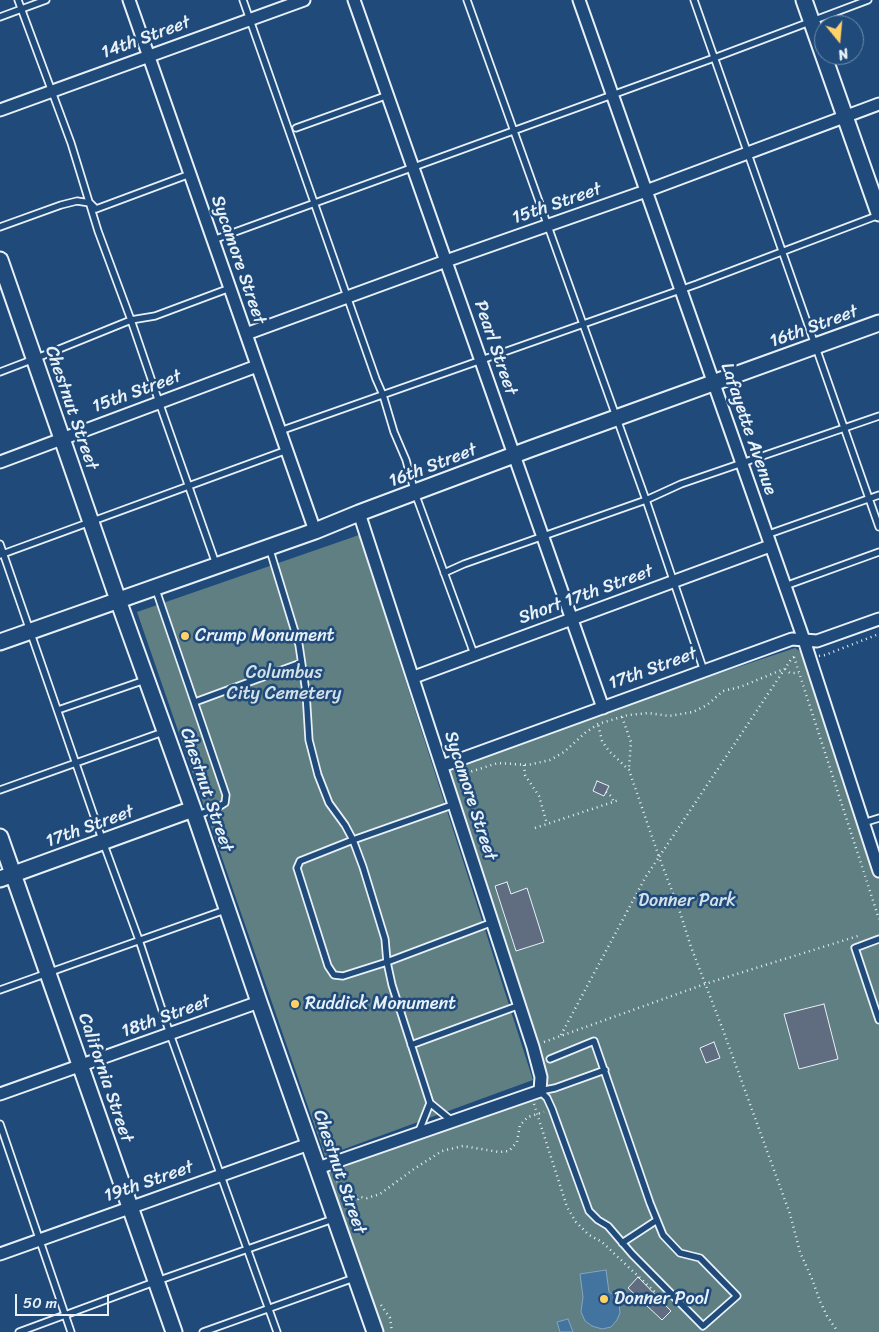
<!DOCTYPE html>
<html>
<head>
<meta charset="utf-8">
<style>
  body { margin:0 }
  #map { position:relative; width:879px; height:1332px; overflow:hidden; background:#1f4a7a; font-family:Sriracha,sans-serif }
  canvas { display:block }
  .north { position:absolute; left:814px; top:15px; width:50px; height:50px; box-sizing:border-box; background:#1f4a7a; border:1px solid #6f8dac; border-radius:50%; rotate:163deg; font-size:14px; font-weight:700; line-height:20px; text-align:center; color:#e8f1f8 }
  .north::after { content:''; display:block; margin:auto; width:18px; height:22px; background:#ffd166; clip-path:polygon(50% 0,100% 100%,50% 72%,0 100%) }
  .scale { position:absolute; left:15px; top:1294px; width:94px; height:22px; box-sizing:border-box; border:2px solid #e8f1f8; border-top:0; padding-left:6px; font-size:15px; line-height:18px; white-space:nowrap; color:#e8f1f8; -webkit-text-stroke:4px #1f4a7a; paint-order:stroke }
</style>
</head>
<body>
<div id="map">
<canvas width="879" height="1332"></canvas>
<div class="north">N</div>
<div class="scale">50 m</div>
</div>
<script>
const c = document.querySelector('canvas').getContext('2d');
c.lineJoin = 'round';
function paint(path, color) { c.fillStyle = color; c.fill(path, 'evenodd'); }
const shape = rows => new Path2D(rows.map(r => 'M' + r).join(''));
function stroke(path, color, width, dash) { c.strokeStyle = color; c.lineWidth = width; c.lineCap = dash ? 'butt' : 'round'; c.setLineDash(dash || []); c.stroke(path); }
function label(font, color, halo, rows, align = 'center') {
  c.font = font + ' Sriracha,sans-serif'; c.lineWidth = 5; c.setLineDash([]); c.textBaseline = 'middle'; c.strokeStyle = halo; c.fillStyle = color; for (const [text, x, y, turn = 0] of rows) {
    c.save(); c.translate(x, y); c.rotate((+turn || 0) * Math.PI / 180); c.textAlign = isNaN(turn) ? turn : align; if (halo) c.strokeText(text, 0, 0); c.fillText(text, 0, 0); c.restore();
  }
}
paint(shape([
  [359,535,533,1080,325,1156,137,612],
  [795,648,809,657,879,871,879,1332,375,1332,318,1168,540,1090,541,1076,442,766]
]), '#5f7f83');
const water = shape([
  [606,1270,609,1292,615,1296,619,1303,620,1313,617,1320,611,1327,602,1329,592,1326,585,1321,581,1312,583,1297,580,1274,606,1270],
  [568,1319,573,1332,560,1332,557,1322,568,1319]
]);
paint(water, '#42749f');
stroke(water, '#84a6c3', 1);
const building = shape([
  [597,781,609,786,604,796,593,791,597,781],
  [507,882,511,894,527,888,544,942,516,951,495,886,507,882],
  [824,1004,838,1059,799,1069,784,1014,824,1004],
  [714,1042,720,1058,706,1063,700,1048,714,1042],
  [638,1277,671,1311,662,1320,628,1288,638,1277]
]);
paint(building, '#606d80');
stroke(building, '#e8f1f8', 1);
const service = shape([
  [18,0,71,143,98,231,131,320,159,402,216,564],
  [243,0,376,379,383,395,394,432,406,460,415,493,474,654],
  [467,0,646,500,704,671],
  [694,0,879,527],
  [0,17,46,0],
  [296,128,388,95],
  [0,227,61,205,77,201,90,203,96,209,190,174],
  [213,240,714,58,868,0],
  [0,372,47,354,131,320,155,316,230,288],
  [280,431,697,284,879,215],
  [766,535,879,495],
  [0,544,103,842,139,940,170,1034,277,1332],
  [269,547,299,645,306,692,309,740,318,775,329,803,345,825,353,840,363,867,385,939,387,962,392,985,430,1103,419,1131],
  [0,555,287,450],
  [444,573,464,564,646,500,681,484,879,416],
  [785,586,879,552],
  [155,587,226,795,225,803,217,808,195,816],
  [195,702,301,663],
  [58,710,145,680],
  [0,790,163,732],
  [455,804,353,840,300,861,297,868,328,966,334,975,343,976,387,962,493,922],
  [863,823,879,818],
  [879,939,855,948,879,1020],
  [0,990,225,910],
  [411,1045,520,1005],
  [540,1091,547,1098,552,1109,589,1211,598,1220,608,1226,632,1254,703,1326,737,1296,700,1258,680,1253,663,1235,650,1203,594,1041,550,1059],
  [540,1091,555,1088,605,1070],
  [430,1103,452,1121],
  [0,1124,71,1332],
  [622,1243,657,1220],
  [19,1332,157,1281,333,1219],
  [203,1332,354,1278]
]);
const minor = shape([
  [129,0,315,531],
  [354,0,603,708],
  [579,0,804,640,879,871],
  [0,110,304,0],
  [246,334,446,261,646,191,879,104],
  [0,462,257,366],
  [414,677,770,546],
  [442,766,792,639,817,641,879,619],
  [0,1094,259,1002],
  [318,1168,540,1091,541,1077,533,1047,359,513],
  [0,1254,309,1144]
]);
const tertiary = shape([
  [804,0,879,213],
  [0,260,118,600,193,809,259,1002,375,1332],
  [0,642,315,531,359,513,530,449,879,323],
  [0,837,174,1332],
  [0,879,193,809]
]);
stroke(service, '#e8f1f8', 9);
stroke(minor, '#e8f1f8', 15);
stroke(tertiary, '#e8f1f8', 19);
stroke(shape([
  [819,656,825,655,879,634],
  [794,657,792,658,659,857,679,909,691,947,723,1030,790,1214,800,1252,812,1279,820,1301,827,1316,838,1332],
  [794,657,879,919],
  [785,669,790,673,799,673],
  [622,717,631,742,629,768],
  [524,765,525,775,539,796,547,824],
  [457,776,498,763,528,765,550,760,564,752,585,733,598,724,628,715,649,713,669,716,693,712,707,705,723,691,740,687,784,669],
  [606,792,611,796,614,802],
  [535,828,619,800],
  [561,1035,645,878,659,857,629,770,609,751,602,741,598,724],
  [544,1042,705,984,861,935],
  [534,1104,567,1207,576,1222,589,1235,602,1242,657,1294],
  [337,1181,339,1185,351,1194,360,1197],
  [352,1222,350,1210,360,1197,367,1198,380,1194,414,1169,442,1151,463,1146,499,1152,509,1151,517,1142,520,1125,528,1117,544,1112],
  [381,1305,390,1318,392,1332]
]), '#e8f1f8', 2.5, [1, 4]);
stroke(service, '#1f4a7a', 5.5);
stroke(minor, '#1f4a7a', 11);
stroke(tertiary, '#1f4a7a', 15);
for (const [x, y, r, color] of [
  [185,636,5,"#ffd166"],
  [295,1004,5,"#ffd166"],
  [604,1299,5,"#ffd166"]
]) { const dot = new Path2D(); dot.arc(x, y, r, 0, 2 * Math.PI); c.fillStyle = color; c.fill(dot); stroke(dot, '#1f4a7a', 2); }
label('18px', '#e8f1f8', '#1f4a7a', [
  ["14th Street",146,38,-20],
  ["15th Street",557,204,-19],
  ["Sycamore Street",238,260,71],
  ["16th Street",814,327,-20],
  ["Pearl Street",495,348,71],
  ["15th Street",137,392,-20],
  ["Chestnut Street",71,408,71],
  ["Lafayette Avenue",748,429,71],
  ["16th Street",433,466,-21],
  ["Short 17th Street",586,595,-20],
  ["17th Street",653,669,-20],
  ["Chestnut Street",206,790,71],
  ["Sycamore Street",470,796,72],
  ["17th Street",90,827,-20],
  ["18th Street",166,1017,-20],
  ["California Street",105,1078,71],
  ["Chestnut Street",339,1172,71],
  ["19th Street",149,1182,-19]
]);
label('18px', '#e8f1f8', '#1f4a7a', [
  ["Crump Monument",195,636],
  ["Ruddick Monument",305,1004],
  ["Donner Pool",614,1299]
], 'left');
label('18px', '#d3e0e6', '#1f4a7a', [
  ["Columbus",284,673],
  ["City Cemetery",284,694],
  ["Donner Park",687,901]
]);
</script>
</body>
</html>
